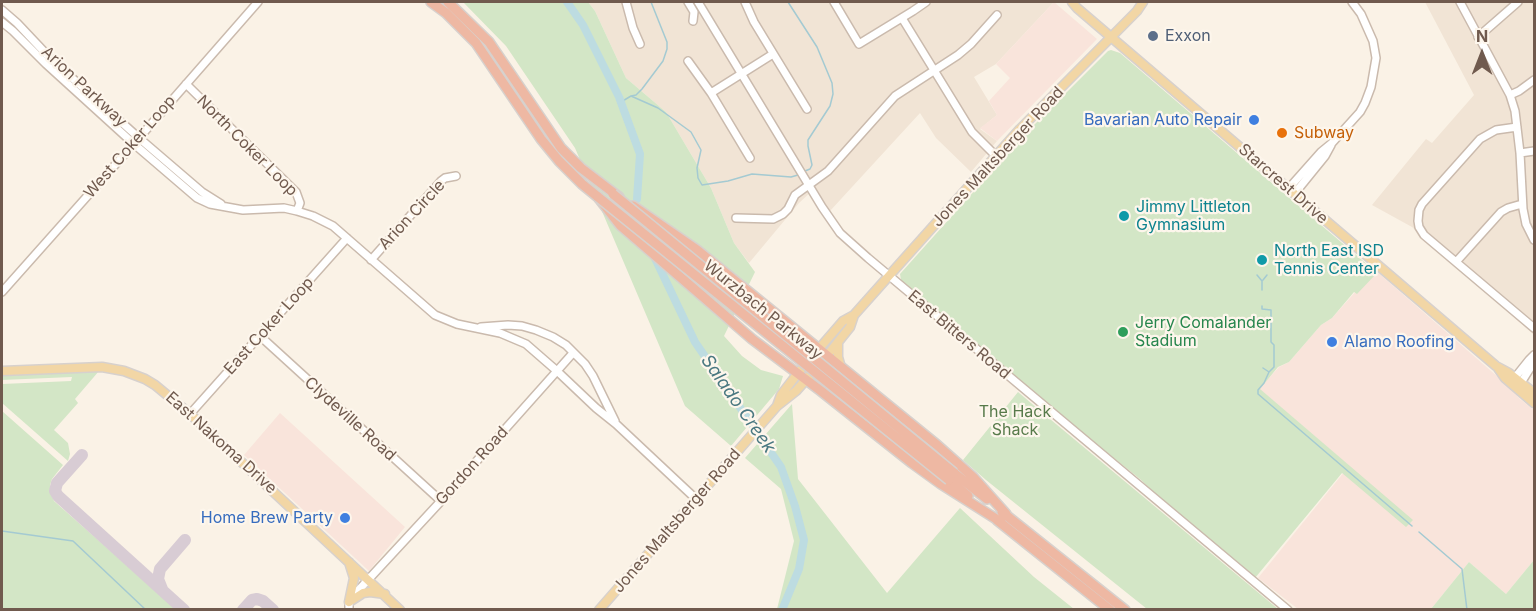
<!DOCTYPE html>
<html>
<head>
<meta charset="utf-8">
<style>
  body { margin:0 }
  #map { position:relative; width:1536px; height:611px; overflow:hidden; background:#faf2e6; font-family:Inter,sans-serif }
  canvas { display:block }
  .frame { position:absolute; inset:0; border:3px solid #705a4e; pointer-events:none }
  .north { position:absolute; left:1452px; top:24px; width:60px; height:60px; -webkit-text-stroke:4px #fdf6ec; paint-order:stroke; rotate:0deg; font-size:16px; font-weight:700; line-height:24px; text-align:center; color:#705a4e }
  .north::after { content:''; display:block; margin:auto; width:21px; height:27px; background:#705a4e; clip-path:polygon(50% 0,100% 100%,50% 72%,0 100%) }
</style>
</head>
<body>
<div id="map">
<canvas width="1536" height="611"></canvas>
<div class="frame"></div>
<div class="north">N</div>
</div>
<script>
const c = document.querySelector('canvas').getContext('2d');
c.lineJoin = 'round';
function paint(path, color) { c.fillStyle = color; c.fill(path, 'evenodd'); }
const shape = rows => new Path2D(rows.map(r => 'M' + r).join(''));
function stroke(path, color, width, dash) { c.strokeStyle = color; c.lineWidth = width; c.lineCap = dash ? 'butt' : 'round'; c.setLineDash(dash || []); c.stroke(path); }
function label(font, color, halo, rows, align = 'center') {
  c.font = font + ' Inter,sans-serif'; c.lineWidth = 4.5; c.setLineDash([]); c.textBaseline = 'middle'; c.strokeStyle = halo; c.fillStyle = color; for (const [text, x, y, turn = 0] of rows) {
    c.save(); c.translate(x, y); c.rotate((+turn || 0) * Math.PI / 180); c.textAlign = isNaN(turn) ? turn : align; if (halo) c.strokeText(text, 0, 0); c.fillText(text, 0, 0); c.restore();
  }
}
paint(shape([
  [588,2,1054,2,996,64,974,77,997,115,980,129,997,141,971,172,936,138,920,113,830,211,814,189,799,203,749,263,734,243,711,188,666,112,626,78,595,11],
  [1425,2,1534,2,1534,335,1412,227,1372,205,1426,139,1432,143,1474,95]
]), '#f1e4d5');
paint(shape([
  [1054,2,1097,39,997,141,980,128,997,115,989,101,1010,78,996,64],
  [1375,270,1506,384,1520,399,1534,410,1534,560,1506,594,1469,562,1431,609,1298,609,1258,578,1349,466,1259,389,1279,367,1289,362,1321,325,1332,318],
  [280,413,405,527,369,571,244,455]
]), '#f9e4db');
paint(shape([
  [463,2,588,2,595,11,626,78,666,112,711,188,734,243,755,272,724,336,742,356,761,370,783,376,779,389,731,446,685,406,575,148,506,46],
  [1111,50,1120,53,1376,272,1375,275,1357,294,1354,292,1332,318,1321,325,1289,362,1278,367,1260,389,1413,520,1406,527,1342,473,1255,578,1168,506,1140,479,1027,389,901,280,900,274,1028,131,1108,51],
  [99,371,75,399,78,403,54,430,68,443,70,454,68,461,2,403,2,384,71,381,72,377,2,380,2,376],
  [1018,392,1044,414,1278,609,1147,609,986,480,963,460],
  [792,404,798,479,887,593,960,508,1034,577,1074,609,777,609,794,541,781,489,745,458],
  [2,411,63,465,52,479,50,485,51,493,54,501,176,609,2,609],
  [1534,560,1534,609,1431,609,1469,562,1506,594]
]), '#d3e6c6');
stroke(shape([
  [788,2,817,47,832,83,833,94,830,106,808,140,808,146,812,165,810,169,805,171],
  [631,96,658,108,691,132,701,150,697,168,698,178,702,185,728,181,752,174,791,177,798,175],
  [621,102,631,96,636,95,642,89,663,61,667,49,667,42,651,2],
  [1257,275,1262,281,1262,290],
  [1263,280,1267,275],
  [1262,306,1262,309,1271,310,1271,342,1274,345,1274,367,1269,372,1264,383,1258,390,1258,394,1412,526],
  [1263,368,1269,372],
  [2,531,73,541,146,610],
  [1419,532,1462,569,1467,610]
]), '#a4cad2', 1.5);
stroke(shape([
  [567,2,583,25,619,97,640,154,637,199],
  [653,254,695,342,781,467,795,506,804,540,799,569,782,610]
]), '#bddce1', 8);
stroke(shape([
  [82,455,57,483,55,491,58,496,184,610],
  [162,589,158,579,160,569,185,540],
  [243,610,252,600,257,599,263,601,273,610]
]), '#d8ccd4', 12);
const minor = shape([
  [626,2,633,28,640,44],
  [688,2,694,12,693,21],
  [698,2,822,207,840,233,868,258,1288,610],
  [745,2,754,22,807,109],
  [834,2,859,44,913,11,926,2],
  [1460,2,1510,95,1515,111,1520,153,1523,209,1526,224,1534,240],
  [2,10,17,23,51,59,139,138,202,192,221,204],
  [902,18,972,132,997,157],
  [2,22,13,31,46,64,134,144,197,198,210,204,243,210,284,208,297,211,313,216,333,226,435,315,457,324,500,333,526,344,557,371,596,408,616,424,696,499],
  [1478,37,1518,2],
  [688,61,711,93,750,158],
  [186,84,296,192,300,203,297,211],
  [711,93,773,54],
  [1510,95,1519,91,1534,80],
  [1517,127,1496,130,1480,139,1422,204,1419,210,1418,221,1419,227,1424,235,1534,328],
  [1520,153,1534,151],
  [1289,188,1321,152,1332,143,1360,112,1365,103,1371,87,1376,58,1373,41,1361,14,1352,2],
  [1295,193,1325,156,1331,145],
  [736,218,773,219,783,214,788,209,795,195,828,171,895,96,958,55,971,44,997,15],
  [371,260,441,181,445,178,456,176],
  [1456,262,1501,212,1508,208,1522,204],
  [2,292,139,138,258,2],
  [481,327,508,325,522,326,536,330,553,337,566,345,585,364,593,376,615,421],
  [260,336,441,501],
  [1513,380,1529,360,1534,355],
  [1519,386,1534,362],
  [190,414,347,238],
  [349,610,349,602,354,595,441,501,573,353]
]);
const major = shape([
  [1072,2,1077,8,1496,366,1509,373,1534,393],
  [838,342,838,357,841,368],
  [1498,368,1505,378,1534,403],
  [2,371,102,367,124,371,145,379,155,385,190,414,400,610],
  [777,406,781,395,798,373,843,321,854,315,1020,129,1137,11,1143,2],
  [349,602,354,578,349,562],
  [349,602,363,593,370,592,385,594],
  [599,610,777,406,796,391,826,357,850,327,854,315]
]);
const highway = shape([
  [431,2,446,13,476,43,541,139,559,161,582,184,598,197,620,225,752,339,821,391,912,463,941,484,1001,522],
  [448,2,489,42,561,148,581,168,619,197],
  [633,206,697,250,937,445,973,477,1006,514],
  [954,473,987,499],
  [949,480,968,496],
  [1002,512,1125,610],
  [997,520,1110,610]
]);
stroke(minor, '#cabaad', 10);
stroke(major, '#d7d1cd', 11);
stroke(highway, '#d7d1cd', 12);
stroke(minor, '#fff', 7);
stroke(major, '#f2d6a5', 8);
stroke(highway, '#eeb8a3', 9);
const highwayBridge = shape([
  [613,194,954,473],
  [598,197,949,480]
]);
stroke(highwayBridge, '#d7d1cd', 12, []);
stroke(highwayBridge, '#eeb8a3', 9);
for (const [x, y, r, color] of [
  [1153,36,6,"#5c6f8a"],
  [1254,120,6,"#3f7fe0"],
  [1282,133,6,"#e8710a"],
  [1124,216,6,"#0f9aa8"],
  [1262,260,6,"#0f9aa8"],
  [1123,332,6,"#2e9e5b"],
  [1332,342,6,"#3f7fe0"],
  [345,518,6,"#3f7fe0"]
]) { const dot = new Path2D(); dot.arc(x, y, r, 0, 2 * Math.PI); c.fillStyle = color; c.fill(dot); stroke(dot, '#fdf6ec', 2); }
label('16px', '#4e5e75', '#fdf6ec', [
  ["Exxon",1165,36]
], 'left');
label('16px', '#705a4e', '#fdf6ec', [
  ["Arion Parkway",84,87,43],
  ["North Coker Loop",247,146,45],
  ["West Coker Loop",130,147,-49],
  ["Jones Maltsberger Road",998,157,-47],
  ["Starcrest Drive",1283,184,41],
  ["Arion Circle",412,215,-47],
  ["Wurzbach Parkway",763,310,39],
  ["East Coker Loop",269,326,-48],
  ["East Bitters Road",959,335,40],
  ["Clydeville Road",350,419,42],
  ["East Nakoma Drive",221,443,42],
  ["Gordon Road",472,466,-48],
  ["Jones Maltsberger Road",677,521,-49]
]);
label('16px', '#366cbe', '#fdf6ec', [
  ["Bavarian Auto Repair",1242,120],
  ["Alamo Roofing",1344,342,"left"],
  ["Home Brew Party",333,518]
], 'right');
label('16px', '#c56008', '#fdf6ec', [
  ["Subway",1294,133]
], 'left');
label('16px', '#0d838f', '#fdf6ec', [
  ["Jimmy Littleton",1136,207],
  ["Gymnasium",1136,225],
  ["North East ISD",1274,251],
  ["Tennis Center",1274,269]
], 'left');
label('16px', '#27864d', '#fdf6ec', [
  ["Jerry Comalander",1135,323],
  ["Stadium",1135,341]
], 'left');
label('16px', '#577a4a', '#fdf6ec', [
  ["The Hack",1015,412],
  ["Shack",1015,430]
]);
label('italic 18px', '#4a7881', '#fdf6ec', [
  ["Salado Creek",738,404,55]
]);
</script>
</body>
</html>
